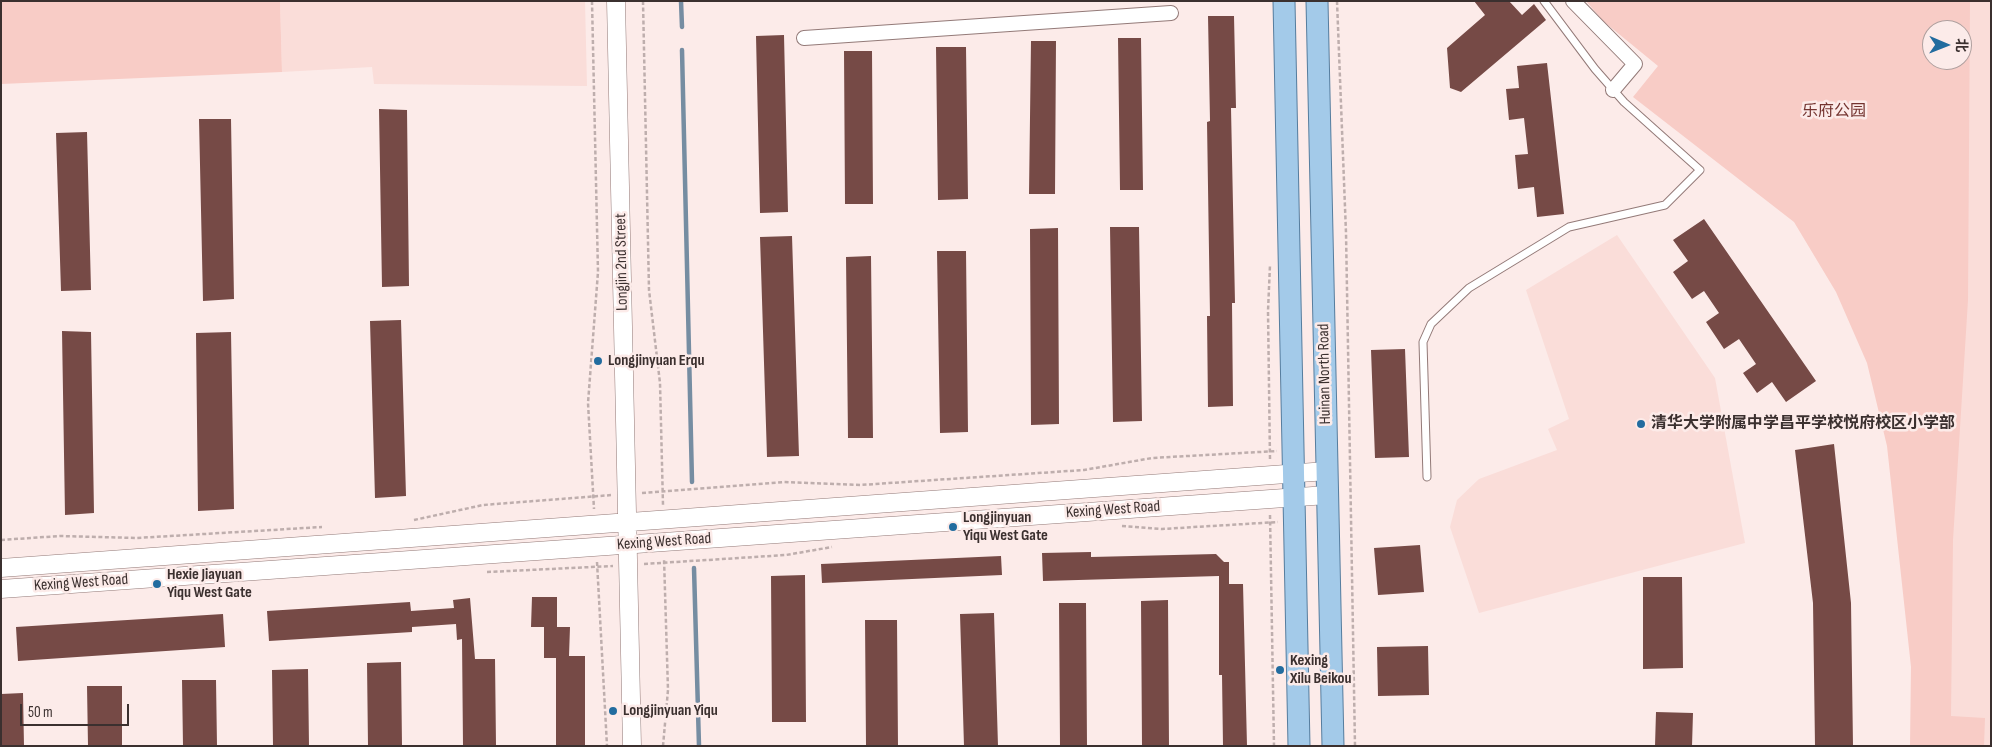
<!DOCTYPE html>
<html>
<head>
<meta charset="utf-8">
<style>
  body { margin:0 }
  #map { position:relative; width:1992px; height:747px; overflow:hidden; background:#fcebe9; font-family:"Sofia Sans Condensed","Noto Sans SC",sans-serif }
  canvas { display:block }
  .frame { position:absolute; inset:0; border:2px solid #3b302f; pointer-events:none }
  .north { position:absolute; left:1922px; top:20px; width:50px; height:50px; box-sizing:border-box; background:#fcebe9; border:1px solid #afa09f; border-radius:50%; rotate:91deg; font-size:14px; font-weight:700; line-height:20px; text-align:center; color:#3b302f }
  .north::after { content:''; display:block; margin:auto; width:18px; height:22px; background:#226c9f; clip-path:polygon(50% 0,100% 100%,50% 72%,0 100%) }
  .scale { position:absolute; left:20px; top:704px; width:109px; height:22px; box-sizing:border-box; border:2px solid #3b302f; border-top:0; padding-left:6px; font-size:15px; line-height:18px; white-space:nowrap; color:#3b302f; -webkit-text-stroke:4px #fcebe9; paint-order:stroke }
</style>
</head>
<body>
<div id="map">
<canvas width="1992" height="747"></canvas>
<div class="frame"></div>
<div class="north">北</div>
<div class="scale">50 m</div>
</div>
<script>
const c = document.querySelector('canvas').getContext('2d');
c.lineJoin = 'round';
function paint(path, color) { c.fillStyle = color; c.fill(path, 'evenodd'); }
const shape = rows => new Path2D(rows.map(r => 'M' + r).join(''));
function stroke(path, color, width, dash) { c.strokeStyle = color; c.lineWidth = width; c.lineCap = dash ? 'butt' : 'round'; c.setLineDash(dash || []); c.stroke(path); }
function label(font, color, halo, rows, align = 'center') {
  c.font = font + ' "Sofia Sans Condensed","Noto Sans SC",sans-serif'; c.lineWidth = 5; c.setLineDash([]); c.textBaseline = 'middle'; c.strokeStyle = halo; c.fillStyle = color; for (const [text, x, y, turn = 0] of rows) {
    c.save(); c.translate(x, y); c.rotate((+turn || 0) * Math.PI / 180); c.textAlign = isNaN(turn) ? turn : align; if (halo) c.strokeText(text, 0, 0); c.fillText(text, 0, 0); c.restore();
  }
}
paint(shape([
  [280,1,585,1,587,86,374,84,372,67,282,72],
  [1607,1,1991,1,1991,746,1920,746,1922,477,1863,269],
  [1932,30,1962,30,1962,60,1932,60],
  [1617,235,1715,378,1745,543,1479,613,1450,527,1457,500,1479,479,1557,450,1548,429,1569,419,1526,290]
]), '#faddd9');
paint(shape([
  [1,1,280,1,282,72,1,84],
  [1586,1,1970,1,1968,300,1953,540,1951,716,1985,718,1984,746,1910,746,1911,667,1887,446,1867,363,1836,292,1794,222,1633,97,1658,66,1603,21],
  [1932,30,1962,30,1962,60,1932,60]
]), '#f8ccc6');
stroke(shape([
  [681,1,682,27],
  [682,50,692,482],
  [694,568,699,746]
]), '#768da2', 4.5);
paint(shape([
  [1474,1,1509,1,1522,15,1534,4,1546,20,1461,92,1450,88,1447,48,1485,15],
  [1208,16,1234,16,1236,108,1231,108,1235,303,1232,303,1233,406,1208,407,1207,316,1210,316,1207,122,1210,121],
  [784,35,788,212,760,213,756,36],
  [1118,38,1141,38,1143,190,1120,190],
  [1031,41,1056,41,1055,194,1029,194],
  [936,47,966,47,968,199,938,200],
  [844,51,872,51,873,204,845,204],
  [1547,63,1564,214,1537,217,1534,187,1518,189,1515,155,1528,154,1524,118,1509,120,1506,89,1519,88,1517,66],
  [379,109,407,110,409,286,382,287],
  [199,119,231,119,234,299,203,301],
  [87,132,91,290,61,291,56,133],
  [1704,219,1816,381,1786,402,1772,382,1757,393,1743,373,1756,364,1739,339,1724,349,1706,322,1719,313,1704,291,1692,299,1673,272,1688,261,1673,240],
  [1110,227,1139,227,1142,421,1113,422],
  [1058,228,1059,424,1031,425,1030,229],
  [792,236,799,456,767,457,760,237],
  [937,251,966,251,968,432,940,433],
  [871,256,873,438,848,438,846,257],
  [401,320,406,496,375,498,370,321],
  [62,331,91,332,94,513,65,515],
  [231,332,234,509,198,511,196,333],
  [1405,349,1409,457,1375,458,1371,350],
  [1834,444,1851,603,1853,746,1815,746,1813,603,1795,450],
  [1420,545,1424,592,1378,595,1374,548],
  [1091,552,1091,557,1216,554,1224,562,1229,562,1229,584,1243,584,1247,746,1223,746,1222,675,1219,675,1219,576,1043,581,1042,553],
  [1001,556,1002,575,822,583,821,564],
  [805,575,806,722,772,722,771,576],
  [1643,577,1682,577,1683,668,1643,669],
  [532,597,557,597,557,627,570,627,569,656,585,656,585,746,556,746,556,658,544,658,544,627,531,627],
  [470,598,475,659,495,659,496,746,463,746,462,639,457,640,456,624,412,627,412,632,269,641,267,611,410,602,411,611,454,608,453,600],
  [1168,600,1169,746,1142,746,1141,601],
  [1059,603,1086,603,1087,746,1060,746],
  [994,613,998,746,964,746,960,614],
  [223,614,225,647,18,661,16,627],
  [865,620,897,620,898,746,866,746],
  [1428,646,1429,695,1378,696,1377,647],
  [401,662,402,746,368,746,367,663],
  [308,669,309,746,273,746,272,670],
  [182,680,216,680,217,746,183,746],
  [87,686,122,686,122,746,88,746],
  [23,693,24,746,1,746,1,694],
  [1656,712,1693,713,1692,746,1655,746]
]), '#764a46');
const service = shape([
  [1427,477,1423,342,1431,324,1469,288,1569,227,1665,205,1700,170,1624,102,1595,69,1544,1]
]);
const minor = shape([
  [1573,1,1635,64,1613,90],
  [804,38,1171,13]
]);
const tertiary = shape([
  [616,1,632,746],
  [1,568,1327,471],
  [1,589,1327,495]
]);
const primary = shape([
  [1284,1,1299,746],
  [1317,1,1333,746]
]);
stroke(service, '#937a78', 9);
stroke(minor, '#937a78', 16);
stroke(tertiary, '#937a78', 19);
stroke(primary, '#567d9e', 23);
stroke(shape([
  [592,1,598,272,588,403,594,509],
  [643,1,649,290,660,383,663,505],
  [1337,1,1346,233,1355,746],
  [1270,459,1268,311,1270,265],
  [642,493,784,482,860,485,1084,470,1152,458,1277,451],
  [1270,515,1274,746],
  [414,520,483,505,612,495],
  [1122,526,1162,529,1278,522],
  [1,540,60,536,137,538,322,527],
  [597,562,607,746],
  [644,564,786,555,832,547],
  [487,572,613,566],
  [663,746,668,690,664,558]
]), '#beaead', 2.5, [4, 2.5]);
stroke(service, '#fff', 7);
stroke(minor, '#fff', 14);
stroke(tertiary, '#fff', 18);
stroke(primary, '#a3cae9', 21);
for (const [x, y, r, color] of [
  [598,361,5,"#226c9f"],
  [1641,424,5,"#226c9f"],
  [953,527,5,"#226c9f"],
  [157,584,5,"#226c9f"],
  [1280,670,5,"#226c9f"],
  [613,711,5,"#226c9f"]
]) { const dot = new Path2D(); dot.arc(x, y, r, 0, 2 * Math.PI); c.fillStyle = color; c.fill(dot); stroke(dot, '#fcebe9', 2); }
label('16px', '#743430', '#fcebe9', [
  ["乐府公园",1834,112]
]);
label('16px', '#3b302f', '#fcebe9', [
  ["Longjin 2nd Street",622,262,-91],
  ["Huinan North Road",1325,374,-91],
  ["Kexing West Road",1113,510,-4],
  ["Kexing West Road",664,542,-4],
  ["Kexing West Road",81,583,-4]
]);
label('bold 16px', '#3b302f', '#fcebe9', [
  ["Longjinyuan Erqu",608,361],
  ["清华大学附属中学昌平学校悦府校区小学部",1651,424],
  ["Longjinyuan",963,518],
  ["Yiqu West Gate",963,536],
  ["Hexie Jiayuan",167,575],
  ["Yiqu West Gate",167,593],
  ["Kexing",1290,661],
  ["Xilu Beikou",1290,679],
  ["Longjinyuan Yiqu",623,711]
], 'left');
</script>
</body>
</html>
